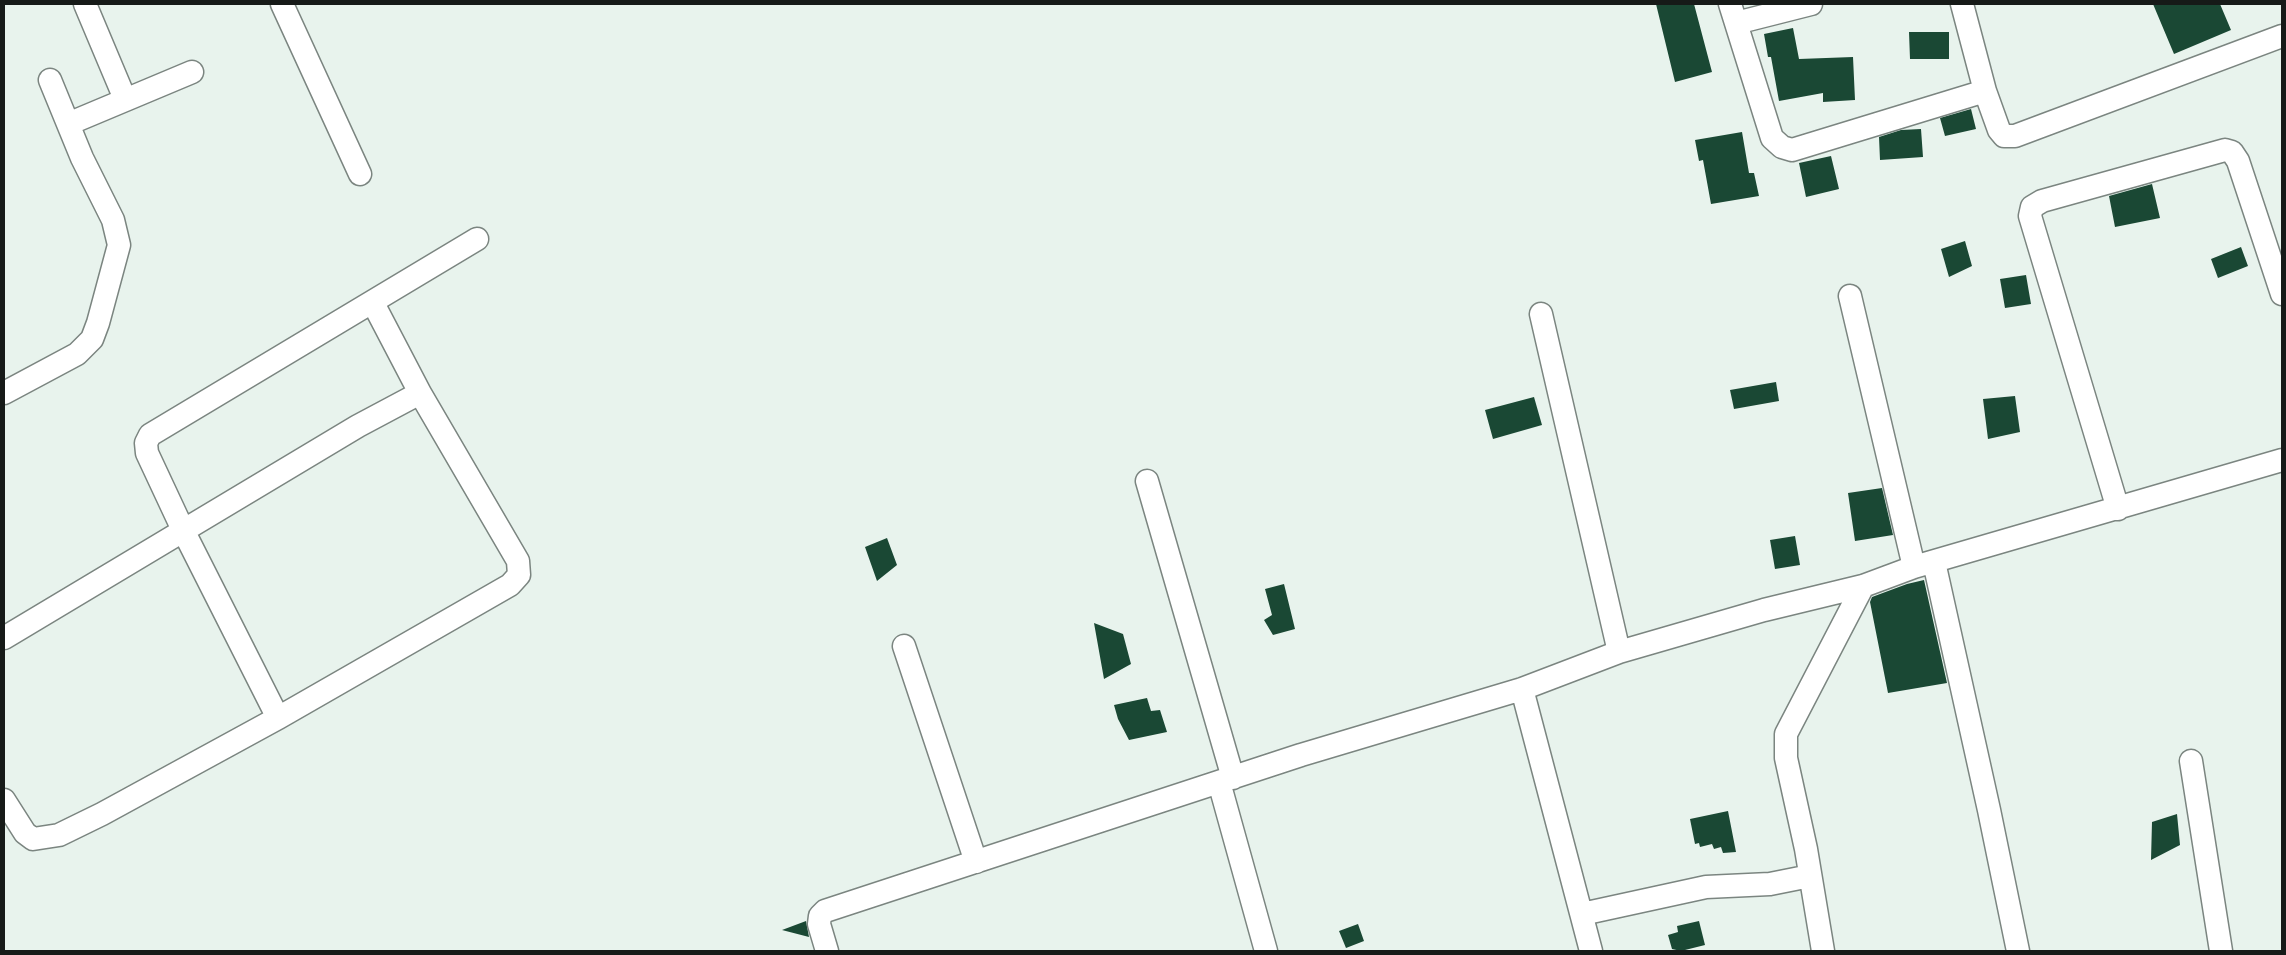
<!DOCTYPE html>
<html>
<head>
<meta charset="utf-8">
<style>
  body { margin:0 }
  #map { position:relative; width:2286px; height:955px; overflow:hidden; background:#e8f3ed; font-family:Commissioner,sans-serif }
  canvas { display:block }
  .frame { position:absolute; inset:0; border:5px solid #161a18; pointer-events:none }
</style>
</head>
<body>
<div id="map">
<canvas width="2286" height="955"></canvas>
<div class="frame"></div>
</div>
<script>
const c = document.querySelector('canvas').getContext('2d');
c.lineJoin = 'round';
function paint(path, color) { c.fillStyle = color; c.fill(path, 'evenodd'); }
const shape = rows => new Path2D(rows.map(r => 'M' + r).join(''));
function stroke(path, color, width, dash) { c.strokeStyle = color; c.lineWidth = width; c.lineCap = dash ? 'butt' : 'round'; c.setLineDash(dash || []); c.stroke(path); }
paint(shape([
  [1656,4,1694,4,1712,72,1675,82],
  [2153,4,2220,4,2231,30,2174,54],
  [1793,28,1799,59,1853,57,1855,100,1823,102,1823,93,1779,101,1771,57,1768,57,1764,34],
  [1909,32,1949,32,1949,59,1910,59],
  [1971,109,1976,129,1945,136,1940,118],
  [1921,129,1923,157,1880,160,1879,137,1901,130],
  [1742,132,1749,173,1754,173,1759,196,1711,204,1703,160,1699,161,1695,140],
  [1831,156,1839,189,1806,197,1799,163],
  [2152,184,2160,218,2115,227,2109,196],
  [1965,241,1972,266,1949,277,1941,249],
  [2241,247,2248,266,2218,278,2211,259],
  [2026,275,2031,304,2005,308,2000,279],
  [1776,382,1779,401,1734,409,1730,390],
  [2015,396,2020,432,1988,439,1983,399],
  [1534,397,1542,425,1493,439,1485,410],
  [1882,488,1893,535,1855,541,1848,493],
  [1795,536,1800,565,1775,569,1770,540],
  [887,538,897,565,877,581,865,547],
  [1924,580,1947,683,1888,693,1870,602,1872,597,1907,584],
  [1284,584,1295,629,1273,635,1264,620,1272,615,1265,589],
  [1094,623,1123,634,1131,664,1104,679],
  [1147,698,1151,711,1160,710,1167,732,1129,740,1118,719,1114,705],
  [1728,811,1736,852,1723,853,1721,847,1714,849,1712,844,1700,847,1699,843,1695,844,1690,819],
  [2177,814,2180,845,2151,860,2152,822],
  [806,921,809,937,782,930],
  [1699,921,1705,945,1681,951,1672,949,1668,935,1678,932,1677,926],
  [1358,924,1364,941,1346,948,1339,931]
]), '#1a4834');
const minor = shape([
  [85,4,125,99],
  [282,4,360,174],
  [1730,4,1772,138,1782,147,1792,150,1985,91],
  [1962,4,1985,91,1999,130,2004,136,2015,136,2282,36],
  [1736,23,1811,4],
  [68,124,192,72],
  [1850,296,1914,567],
  [1541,314,1619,652],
  [4,393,77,354,92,339,98,323,119,245,113,220,82,158,50,80],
  [1147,481,1233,778],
  [2118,509,2030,216,2032,207,2042,201,2225,150,2232,152,2238,161,2282,294],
  [1934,562,1989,810,2018,951],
  [4,638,358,426,420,393],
  [904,646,976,862],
  [1522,689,1591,951],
  [278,718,183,530,147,453,146,443,150,435,477,239],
  [2191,761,2221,951],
  [1219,782,1266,951],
  [4,800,25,833,33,839,59,835,102,814,278,718,510,585,519,575,518,561,420,393,373,303],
  [1582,914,1706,887,1770,884,1810,876],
  [827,951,819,924,820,916,825,911,1301,755,1522,689,1619,652,1764,610,1863,586,1914,567,2282,460],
  [1823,951,1806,849,1786,758,1786,734,1863,586]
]);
stroke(minor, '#7b8580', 25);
stroke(minor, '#fff', 22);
</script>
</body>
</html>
